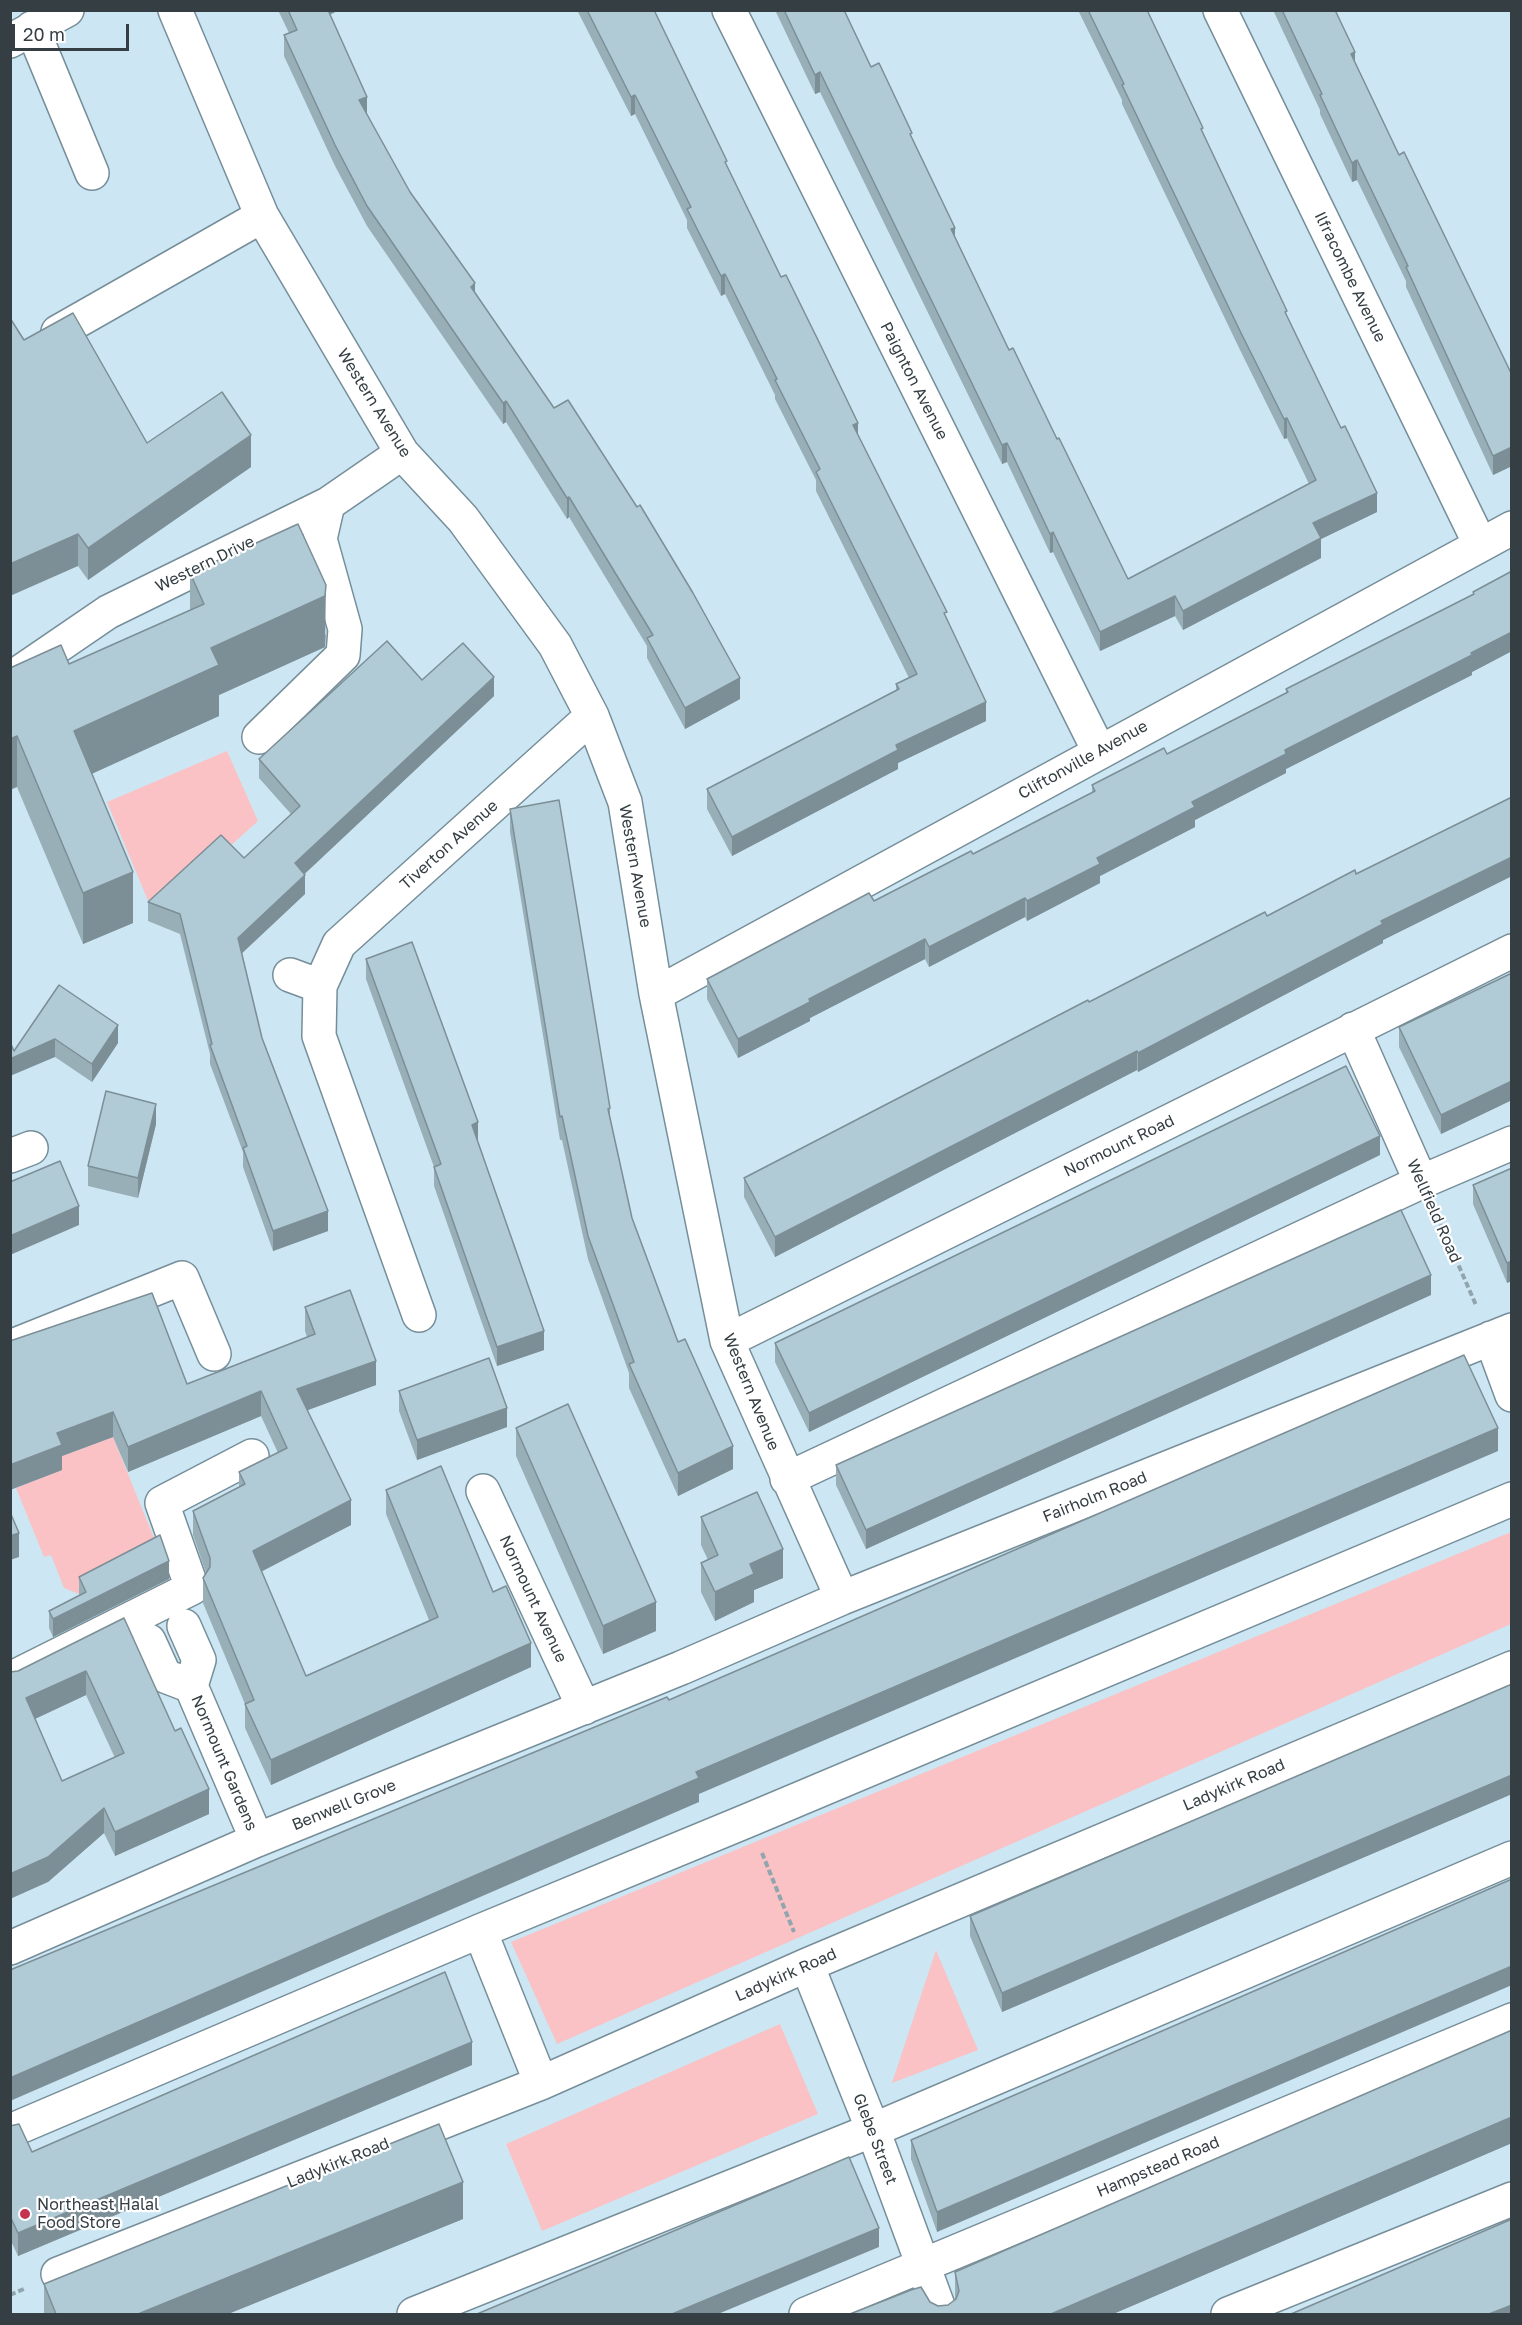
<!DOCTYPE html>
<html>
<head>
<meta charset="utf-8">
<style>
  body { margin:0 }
  #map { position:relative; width:1522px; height:2325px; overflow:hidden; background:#cce7f3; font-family:"Golos Text",sans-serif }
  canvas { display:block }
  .frame { position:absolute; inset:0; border:12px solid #343e43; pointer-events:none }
  .scale { position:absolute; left:12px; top:24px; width:117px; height:27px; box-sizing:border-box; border:3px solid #343e43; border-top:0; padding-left:8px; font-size:18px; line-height:21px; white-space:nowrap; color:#343e43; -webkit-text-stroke:4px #fff; paint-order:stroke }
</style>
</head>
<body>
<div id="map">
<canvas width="1522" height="2325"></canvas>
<div class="frame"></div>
<div class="scale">20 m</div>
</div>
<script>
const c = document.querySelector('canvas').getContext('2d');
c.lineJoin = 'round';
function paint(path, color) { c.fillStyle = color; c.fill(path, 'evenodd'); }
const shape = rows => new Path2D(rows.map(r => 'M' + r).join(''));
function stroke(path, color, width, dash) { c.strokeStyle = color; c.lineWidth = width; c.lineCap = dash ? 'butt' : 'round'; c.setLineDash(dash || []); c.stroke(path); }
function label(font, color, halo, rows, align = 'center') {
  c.font = font + ' "Golos Text",sans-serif'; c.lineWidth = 4.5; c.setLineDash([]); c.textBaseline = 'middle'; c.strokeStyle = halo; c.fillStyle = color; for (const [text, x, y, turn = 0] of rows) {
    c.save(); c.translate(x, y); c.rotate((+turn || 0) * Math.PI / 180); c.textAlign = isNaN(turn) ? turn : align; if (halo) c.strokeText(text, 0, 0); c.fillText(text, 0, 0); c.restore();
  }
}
paint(shape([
  [227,751,258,821,154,915,107,802],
  [113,1437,160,1553,79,1594,64,1588,51,1555,44,1557,16,1488,61,1470,57,1458],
  [1511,1532,1511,1624,557,2044,511,1942],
  [936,1950,978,2050,892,2083],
  [780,2024,818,2114,542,2231,506,2144]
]), '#fac2c5');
const minor = shape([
  [175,10,262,216,402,453,463,519,555,645,592,716,625,802,656,994,727,1341,842,1598],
  [729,10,1099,751],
  [1220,10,1480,544],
  [32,28,92,173],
  [10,41,67,10],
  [58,332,262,216],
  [10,679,108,612,328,504,402,453],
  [259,737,343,655,345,629,320,539,328,504],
  [290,975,320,986],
  [656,994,1512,528],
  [1353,1029,1421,1182],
  [10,1156,31,1148],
  [419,1315,319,1036,320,986,339,944,592,716],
  [1491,1338,1512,1395],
  [727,1341,1512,951],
  [10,1347,182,1278,214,1354],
  [787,1479,1421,1182,1512,1143],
  [483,1491,584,1708],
  [184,1626,199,1660,191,1686],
  [149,1641,165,1676,191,1686],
  [10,1679,192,1588,162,1503,252,1456],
  [191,1686,257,1840],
  [480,1931,541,2083],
  [10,1948,257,1840,681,1668,842,1598,1512,1330],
  [807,1965,873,2130,941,2314],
  [10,2131,480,1931,749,1820,1512,1499],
  [58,2274,541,2083,807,1965,1512,1668],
  [414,2314,873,2130,1512,1858],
  [806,2314,1512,2020],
  [1228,2314,1512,2199]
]);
stroke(minor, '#768e99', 36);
stroke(shape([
  [1437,1216,1476,1305],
  [762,1853,794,1932],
  [10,2295,26,2288]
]), '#90a5ae', 4, [6, 3]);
stroke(minor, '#fff', 33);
paint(shape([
  [278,10,339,10,330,15,367,115,410,192,475,294,740,699,685,729,647,658,647,646,569,517,567,519,506,422,503,424,367,226,335,166,284,56,284,35,289,33],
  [577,10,654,10,727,166,947,619,986,721,898,763,898,769,732,856,707,809,707,789,896,690,896,684,909,678,816,491,816,480,775,399,775,395,725,294,721,296,687,228,687,220,635,114,631,116],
  [775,10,844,10,871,67,912,139,955,237,1009,350,1057,439,1128,579,1309,484,1287,438,1284,439,1241,352,1122,104,1122,100,1078,10,1147,10,1377,512,1321,539,1321,558,1183,630,1175,616,1100,651,1053,552,1050,553,1007,462,1002,464,820,92,815,94],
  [1273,10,1335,10,1355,62,1399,155,1512,375,1512,466,1493,475,1406,287,1406,281,1357,180,1352,182,1320,114,1320,110],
  [24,340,147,443,251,467,88,580,78,566],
  [1512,571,1512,651,1472,672,1472,675,1286,769,1286,773,1195,820,1195,827,1100,876,1100,883,1027,921,1025,917,929,967,925,959,810,1018,810,1021,738,1058,707,999,707,979,973,854,1092,793,1092,785,1167,754,1286,693,1286,689,1473,594,1473,592],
  [190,573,326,635,325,647,219,695,219,716,91,773,133,923,83,944,17,787,10,668,69,664,190,610],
  [422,680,494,696,304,874,305,894,242,953,262,1038,328,1231,273,1251,243,1167,243,1152,210,1064,210,1054,180,934,148,921,148,902,244,858,291,814,259,778,259,759],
  [1512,797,1512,876,1383,940,1383,943,1138,1072,1137,1070,775,1257,744,1197,744,1178,1089,1002,1267,916,1356,874],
  [510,809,610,1108,610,1117,632,1218,678,1342,733,1469,678,1496,629,1388,629,1373,588,1259,562,1140,560,1140,510,832],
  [366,959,478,1142,544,1350,497,1366,434,1186,434,1167,366,979],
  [1512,973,1512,1100,1441,1134,1399,1047,1399,1027],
  [59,985,118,1043,92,1082,55,1057,14,1051],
  [156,1124,138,1198,88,1186,88,1166],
  [1380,1155,809,1432,775,1362,775,1343],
  [1512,1168,1507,1283,1473,1204,1473,1185],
  [1431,1295,866,1549,836,1485,836,1465],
  [305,1307,376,1385,308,1410,351,1525,261,1571,306,1676,429,1620,386,1514,386,1490,493,1592,531,1667,271,1785,245,1728,245,1704,203,1603,203,1578,206,1573,193,1535,193,1511,239,1487,239,1472,278,1453,261,1416,128,1472,113,1437,62,1456,62,1470,10,1490,10,1341,187,1384,307,1337,305,1331],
  [399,1391,507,1427,417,1460,399,1411],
  [516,1428,656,1631,603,1654,516,1456],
  [701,1517,783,1578,754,1590,754,1602,715,1621,701,1592,701,1563,708,1560,701,1545],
  [79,1577,169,1579,53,1637,49,1628,49,1611,79,1595],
  [124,1618,209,1814,115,1856,104,1833,48,1882,18,1671],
  [86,1695,115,1758,62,1781,35,1719],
  [1512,1684,1512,1794,1002,2012,970,1936,970,1916],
  [1512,1879,937,2232,911,2159,911,2140],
  [472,2065,18,2256,10,2239,10,2126,32,2152],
  [1512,2143,1113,2314,850,2314,930,2302,938,2306,948,2305,955,2299,955,2272],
  [463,2219,228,2314,44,2314,44,2284]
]), '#98afb8');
paint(shape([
  [322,10,339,10,322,18],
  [1355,52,1355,72,1351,54],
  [820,72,820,92,815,94,815,75],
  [635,95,635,114,631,116,631,97],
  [367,97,367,117,359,100],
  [1357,160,1357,180,1352,182,1352,163],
  [955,228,955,247,951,229],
  [725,274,725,294,721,296,721,276],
  [475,283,475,304,471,287],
  [506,401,506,422,503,424,503,403],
  [1287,418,1287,438,1284,439,1284,419],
  [858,423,858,443,853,425],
  [251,435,251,467,88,580,88,548],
  [1007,443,1007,462,1002,464,1002,445],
  [1512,447,1512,466,1493,475,1493,456],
  [1377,493,1377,512,1321,539,1321,558,1183,630,1183,611,1313,523],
  [569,497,569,517,567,519,567,498],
  [1053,532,1053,552,1050,553,1050,534],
  [78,534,78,566,10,596,10,564],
  [326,585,325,647,219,695,219,716,74,782,74,731,211,648],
  [1175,596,1175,616,1100,651,1100,632],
  [1512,632,1512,651,1472,672,1472,675,1286,769,1286,773,1195,820,1195,827,1100,876,1100,883,1027,921,1027,901,1097,858,1192,802,1285,750],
  [494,677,494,696,295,883,295,863],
  [740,678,740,699,685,729,685,708],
  [986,702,986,721,898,763,898,769,732,856,732,837,896,745],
  [17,736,17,787,10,790,10,739],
  [1512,857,1512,876,1383,940,1383,943,1138,1072,1138,1053,1381,921],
  [133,872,133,923,83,944,83,893],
  [305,875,305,894,238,957,238,938],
  [1025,898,1025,917,929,967,929,947],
  [925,939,925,959,810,1018,810,1021,738,1058,738,1039,809,999],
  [118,1025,118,1043,92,1082,92,1064],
  [55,1039,55,1057,10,1076,10,1059],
  [1137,1051,1137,1070,775,1257,775,1237],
  [1512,1081,1512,1100,1441,1134,1441,1115],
  [156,1104,156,1124,138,1198,138,1178],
  [478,1122,478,1142,472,1125],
  [1380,1136,1380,1155,809,1432,809,1413],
  [79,1206,79,1225,10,1255,10,1236],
  [328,1211,328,1231,273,1251,273,1231],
  [1512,1261,1512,1281,1507,1283,1507,1263],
  [1431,1275,1431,1295,866,1549,866,1530],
  [544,1331,544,1350,497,1366,497,1347],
  [376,1361,376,1385,297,1414,297,1389],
  [261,1391,261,1416,128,1472,128,1447],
  [507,1408,507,1427,417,1460,417,1440],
  [113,1412,113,1437,62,1456,62,1470,10,1490,10,1465,57,1433],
  [1498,1428,1498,1451,699,1794,699,1802,10,2101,10,2078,696,1772],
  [733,1446,733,1469,678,1496,678,1473],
  [351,1500,351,1525,253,1576,253,1551],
  [19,1533,19,1557,10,1560,10,1536],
  [783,1549,783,1578,754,1590,754,1602,715,1621,715,1592,750,1564],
  [169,1561,169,1579,53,1637,53,1619],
  [656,1602,656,1631,603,1654,603,1626],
  [531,1643,531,1667,271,1785,271,1760],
  [86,1671,86,1695,26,1723,26,1698],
  [1512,1775,1512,1794,1002,2012,1002,1993],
  [209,1789,209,1814,115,1856,115,1832],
  [104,1808,104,1833,48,1882,10,1899,10,1874],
  [1512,1966,1512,1985,937,2232,937,2212],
  [472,2042,472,2065,18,2256,18,2233],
  [1512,2117,1512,2143,1113,2314,1051,2314],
  [463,2182,463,2219,228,2314,138,2314],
  [879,2228,879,2247,718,2314,672,2314],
  [1512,2305,1512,2314,1489,2314]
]), '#7c8e96');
const building = shape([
  [288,10,328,10,367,97,359,100,410,192,475,283,471,287,554,408,568,400,637,507,640,505,693,593,740,678,685,708,647,638,653,635,569,497,567,498,506,401,503,403,367,206,335,145,284,35,297,30,288,10],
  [587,10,654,10,727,161,725,162,781,277,786,275,819,342,858,423,853,425,947,612,944,613,986,702,896,745,898,750,732,837,707,789,899,689,896,684,917,674,816,472,820,469,775,380,777,379,725,274,721,276,687,209,691,207,635,95,631,97,587,10],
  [784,10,844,10,871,67,879,63,912,133,910,134,955,228,951,229,1009,350,1013,348,1057,439,1059,438,1128,579,1316,480,1287,418,1284,419,1241,333,1122,85,1124,84,1088,10,1147,10,1203,128,1201,129,1287,311,1285,312,1341,428,1345,426,1377,493,1313,523,1321,538,1183,611,1175,596,1100,632,1053,532,1050,534,1007,443,1002,445,820,72,815,75,784,10],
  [1282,10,1335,10,1355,52,1351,54,1399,155,1404,152,1512,375,1512,447,1493,456,1406,267,1408,266,1357,160,1352,163,1320,95,1322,94,1282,10],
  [73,313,147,443,222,392,251,435,88,548,78,534,10,564,10,318,24,340,73,313],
  [298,524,326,585,325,596,211,648,219,665,74,731,133,872,83,893,17,736,10,739,10,668,61,645,69,664,204,604,190,573,298,524],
  [1512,571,1512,632,1471,653,1472,655,1285,750,1286,754,1192,802,1195,807,1097,858,1100,864,1027,901,1025,898,929,947,925,939,809,999,810,1002,738,1039,707,979,869,893,874,901,971,851,973,854,1095,791,1092,785,1164,748,1167,754,1288,692,1286,689,1474,594,1473,592,1512,571],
  [387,641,422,680,463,643,494,677,295,863,305,875,238,938,262,1038,328,1211,273,1231,243,1148,247,1146,210,1045,212,1044,180,914,148,902,221,835,244,858,300,806,259,759,387,641],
  [1512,797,1512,857,1381,921,1383,924,1138,1053,1137,1051,775,1237,744,1178,1088,1000,1089,1002,1265,912,1267,916,1355,870,1356,874,1512,797],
  [559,800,610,1108,608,1109,632,1218,678,1342,685,1339,733,1446,678,1473,629,1364,634,1362,588,1236,562,1116,560,1117,510,809,559,800],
  [412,942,478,1122,472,1125,544,1331,497,1347,434,1167,441,1164,366,959,412,942],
  [1512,973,1512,1081,1441,1115,1399,1027,1512,973],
  [59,985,118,1025,92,1064,55,1039,10,1059,10,1042,14,1051,59,985],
  [1346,1066,1380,1136,809,1413,775,1343,1346,1066],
  [106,1091,156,1104,138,1178,88,1166,106,1091],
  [60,1161,79,1206,10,1236,10,1182,60,1161],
  [1512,1168,1512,1261,1507,1263,1473,1185,1512,1168],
  [1401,1210,1431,1275,866,1530,836,1465,1401,1210],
  [350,1290,376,1361,297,1389,351,1500,253,1551,306,1676,438,1617,386,1490,441,1466,493,1592,506,1586,531,1643,271,1760,245,1704,254,1700,203,1578,210,1567,210,1558,193,1511,245,1484,239,1472,287,1448,261,1391,128,1447,113,1412,57,1433,62,1445,10,1465,10,1341,152,1293,187,1384,315,1334,305,1307,350,1290],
  [1464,1355,1498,1428,696,1772,699,1778,10,2078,10,1970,667,1697,669,1700,1464,1355],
  [489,1358,507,1408,417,1440,399,1391,489,1358],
  [568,1404,656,1602,603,1626,516,1428,568,1404],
  [757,1492,783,1549,750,1564,754,1574,715,1592,701,1563,718,1555,701,1517,757,1492],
  [10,1512,19,1533,10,1536,10,1512],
  [160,1535,169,1561,53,1619,49,1611,86,1592,79,1577,160,1535],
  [124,1618,175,1731,181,1728,209,1789,115,1832,104,1808,48,1857,10,1874,10,1672,18,1671,124,1618],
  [86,1671,124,1753,62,1781,26,1698,86,1671],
  [1512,1684,1512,1775,1002,1993,970,1916,1512,1684],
  [1512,1879,1512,1966,937,2212,911,2140,1512,1879],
  [445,1972,472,2042,18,2233,10,2216,10,2126,19,2124,32,2152,445,1972],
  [1512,2030,1512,2117,1051,2314,850,2314,911,2290,921,2287,930,2302,938,2306,948,2305,956,2299,959,2291,955,2272,1512,2030],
  [439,2124,463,2182,138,2314,56,2314,44,2284,439,2124],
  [849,2157,879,2228,672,2314,477,2314,849,2157],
  [1512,2219,1512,2305,1489,2314,1291,2314,1512,2219]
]);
paint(building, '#b1cbd6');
stroke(building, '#7c8e96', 1.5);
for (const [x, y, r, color] of [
  [25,2214,6,"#c4344f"]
]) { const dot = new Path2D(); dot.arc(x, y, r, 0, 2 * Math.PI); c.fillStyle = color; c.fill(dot); stroke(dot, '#fff', 2); }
label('16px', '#343e43', '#fff', [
  ["Ilfracombe Avenue",1350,277,64],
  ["Paignton Avenue",914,381,63],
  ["Western Avenue",374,403,58],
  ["Western Drive",205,564,-26],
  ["Cliftonville Avenue",1083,760,-29],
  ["Tiverton Avenue",449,845,-42],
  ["Western Avenue",635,866,80],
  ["Normount Road",1119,1146,-26],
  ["Wellfield Road",1434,1211,66],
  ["Western Avenue",751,1392,68],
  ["Fairholm Road",1095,1497,-22],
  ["Normount Avenue",533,1599,65],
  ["Normount Gardens",224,1763,67],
  ["Ladykirk Road",1234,1785,-23],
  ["Benwell Grove",344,1805,-22],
  ["Ladykirk Road",786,1975,-24],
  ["Glebe Street",875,2139,69],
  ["Ladykirk Road",338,2163,-22],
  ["Hampstead Road",1158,2167,-23]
]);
label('16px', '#343e43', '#fff', [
  ["Northeast Halal",37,2205],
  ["Food Store",37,2223]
], 'left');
</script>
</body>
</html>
